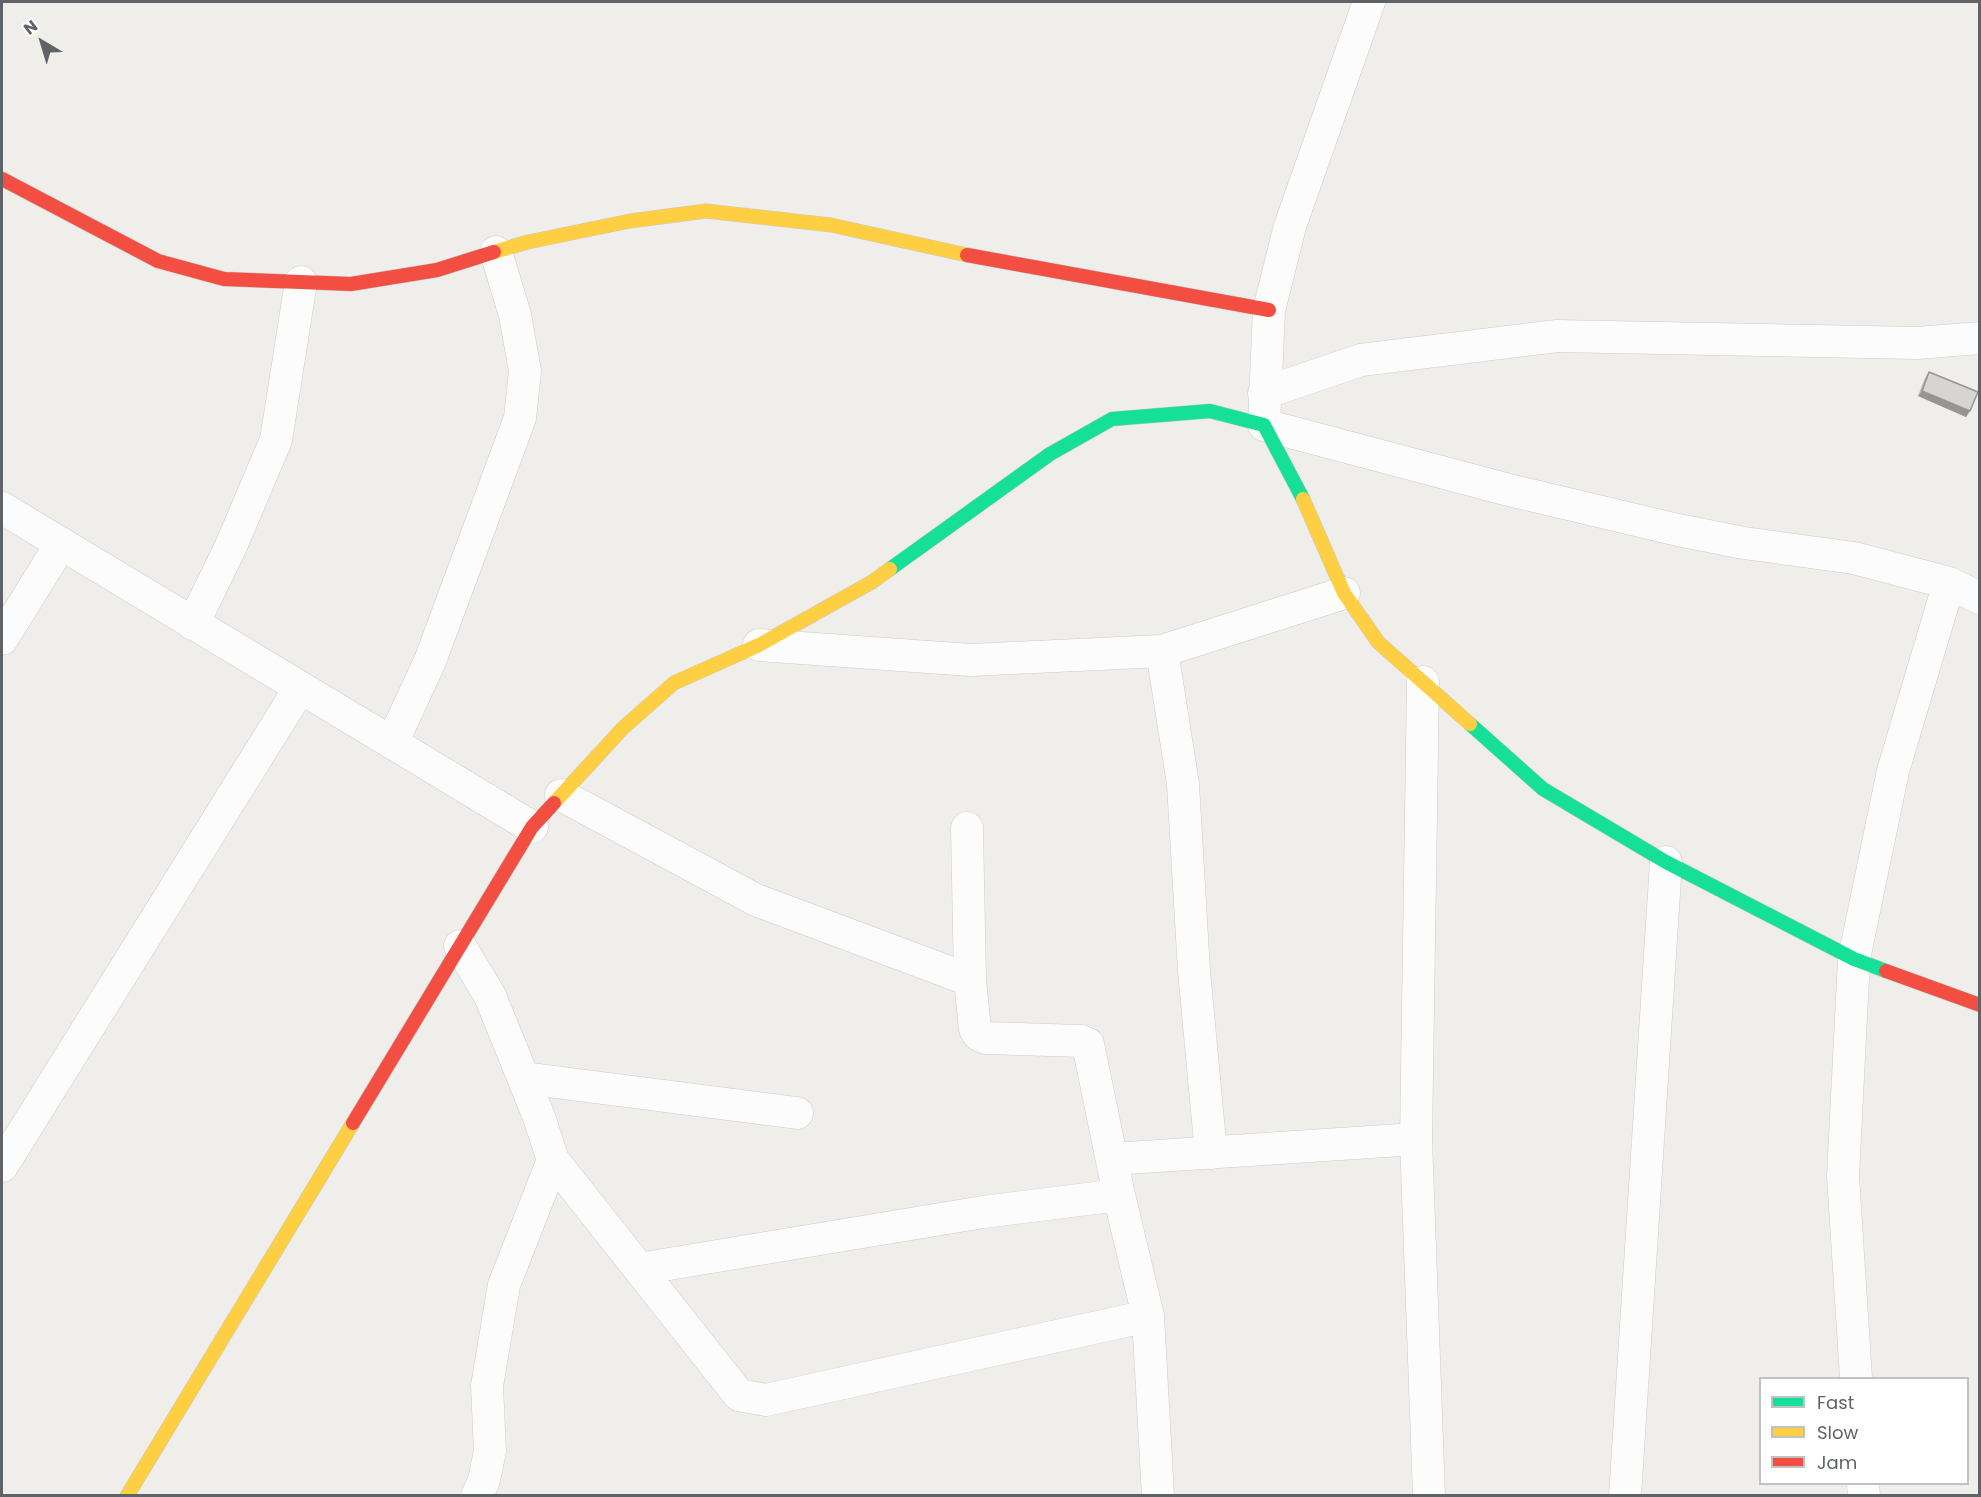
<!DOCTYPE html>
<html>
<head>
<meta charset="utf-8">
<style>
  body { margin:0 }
  #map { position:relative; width:1981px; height:1497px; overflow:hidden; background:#efeeea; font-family:Poppins,sans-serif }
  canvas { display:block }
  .frame { position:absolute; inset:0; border:3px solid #5f6368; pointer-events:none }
  .legend { position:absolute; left:1759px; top:1377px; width:210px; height:108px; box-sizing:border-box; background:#fff; border:2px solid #bfc1c3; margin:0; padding:8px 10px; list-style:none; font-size:18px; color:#5f6368 }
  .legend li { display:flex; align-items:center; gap:12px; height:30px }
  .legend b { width:30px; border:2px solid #bfc1c3 }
  .north { position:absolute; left:12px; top:12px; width:60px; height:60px; -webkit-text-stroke:4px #fff; paint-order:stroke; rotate:322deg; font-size:16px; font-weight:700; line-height:24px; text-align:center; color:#5f6368 }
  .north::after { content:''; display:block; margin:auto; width:21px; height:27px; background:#5f6368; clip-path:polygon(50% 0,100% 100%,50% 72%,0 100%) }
</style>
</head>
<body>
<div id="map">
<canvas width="1981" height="1497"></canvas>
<div class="frame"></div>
<ul class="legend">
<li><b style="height:8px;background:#16e098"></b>Fast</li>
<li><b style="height:8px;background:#ffcf43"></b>Slow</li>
<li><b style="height:8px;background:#f24e42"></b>Jam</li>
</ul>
<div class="north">N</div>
</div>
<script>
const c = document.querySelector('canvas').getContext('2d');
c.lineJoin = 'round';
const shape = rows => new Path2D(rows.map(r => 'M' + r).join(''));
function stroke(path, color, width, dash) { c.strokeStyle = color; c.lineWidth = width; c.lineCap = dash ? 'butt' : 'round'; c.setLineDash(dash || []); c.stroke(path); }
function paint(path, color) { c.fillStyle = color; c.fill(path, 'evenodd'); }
const street = shape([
  [1369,2,1290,226,1269,310,1264,425,1509,490,1678,530,1744,543,1854,558,1949,583,1980,598],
  [1264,393,1361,360,1557,336,1917,343,1980,338],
  [2,508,532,827],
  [193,624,231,546,276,440,301,282],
  [2,639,61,544],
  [759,645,971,660,1162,651,1344,593],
  [1162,651,1183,784,1194,971,1211,1153],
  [1423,682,1416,1139,1429,1496],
  [392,743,430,661,520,418,525,371,515,315,496,252],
  [561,795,756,900,970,980],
  [967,828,970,980,975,1029,979,1035,986,1038,1081,1041,1088,1044,1119,1195,1148,1316,1158,1496],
  [460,946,490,996,539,1117,553,1160,504,1285,487,1386,490,1451,484,1480,477,1496],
  [524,1078,797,1113],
  [1112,1159,1416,1139],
  [553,1160,739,1395,766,1400,1148,1316],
  [2,1166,300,688],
  [639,1269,983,1212,1119,1195],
  [1856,1378,1843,1176,1854,959,1893,771,1949,583],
  [1863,1484,1864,1496],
  [1625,1496,1666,862]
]);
const fast = shape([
  [890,569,1050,454,1112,419,1210,411,1264,425,1303,499],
  [1470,724,1543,789,1666,862,1854,959,1886,971]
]);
const slow = shape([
  [494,252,528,242,630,221,706,211,831,225,967,255],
  [1303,499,1344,593,1378,642,1470,724],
  [554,803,623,728,674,683,759,645,872,582,890,569],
  [127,1496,353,1123]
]);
const jam = shape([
  [2,179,158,261,224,279,351,284,437,270,494,252],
  [967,255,1269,310],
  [1886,971,1980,1005],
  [353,1123,532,827,554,803]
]);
stroke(street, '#cbcccc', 33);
stroke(fast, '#cacacb', 15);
stroke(slow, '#cacacb', 15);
stroke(jam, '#cacacb', 15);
stroke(street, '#fdfcfc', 32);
stroke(fast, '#16e098', 14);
stroke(slow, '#ffcf43', 14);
stroke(jam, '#f24e42', 14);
paint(shape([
  [1929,372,1970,411,1966,417,1918,396,1925,378]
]), '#b8b7b5');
paint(shape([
  [1922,391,1970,411,1966,417,1918,396]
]), '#969594');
const building = shape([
  [1929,372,1978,392,1970,411,1922,391,1929,372]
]);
paint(building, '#d6d5d3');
stroke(building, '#969594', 1.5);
</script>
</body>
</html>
